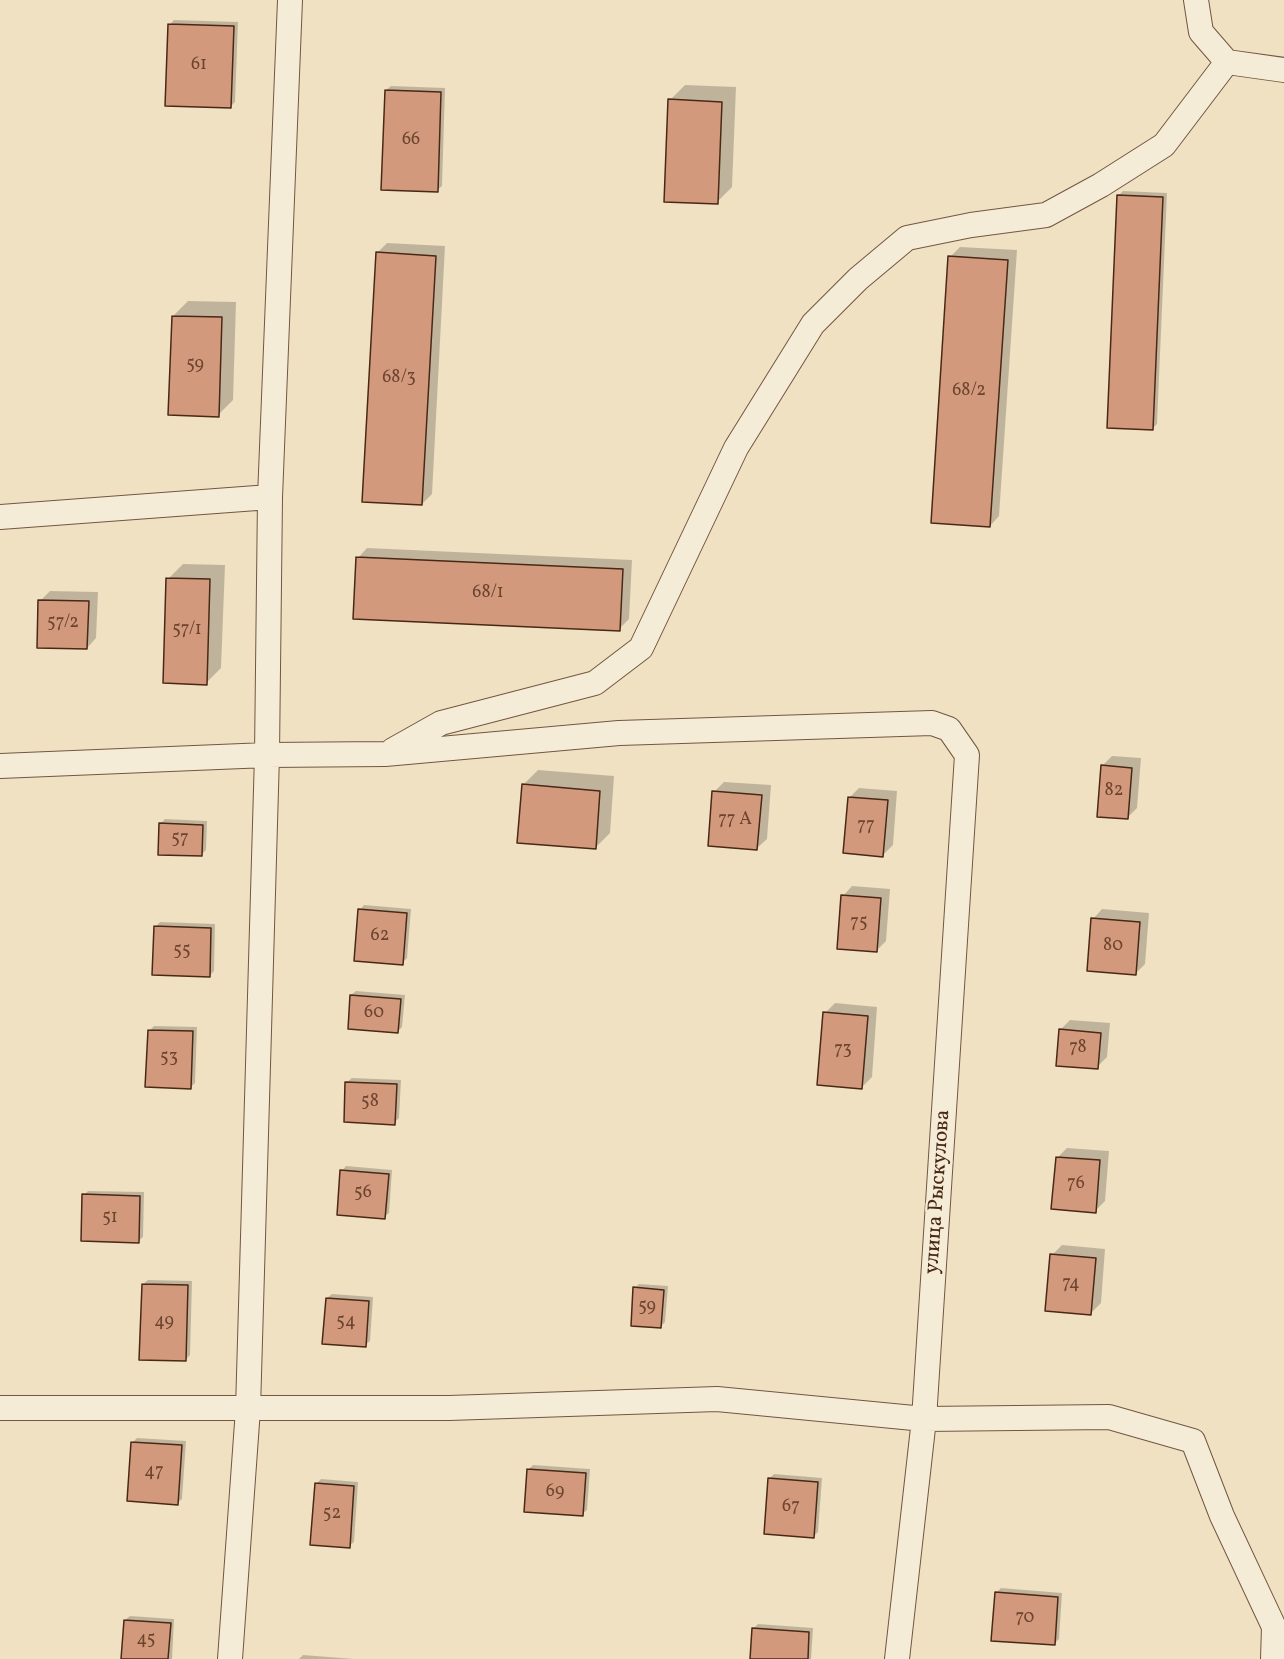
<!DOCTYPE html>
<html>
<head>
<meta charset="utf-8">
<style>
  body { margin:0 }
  canvas { display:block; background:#efe1c2 }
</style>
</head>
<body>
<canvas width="1284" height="1659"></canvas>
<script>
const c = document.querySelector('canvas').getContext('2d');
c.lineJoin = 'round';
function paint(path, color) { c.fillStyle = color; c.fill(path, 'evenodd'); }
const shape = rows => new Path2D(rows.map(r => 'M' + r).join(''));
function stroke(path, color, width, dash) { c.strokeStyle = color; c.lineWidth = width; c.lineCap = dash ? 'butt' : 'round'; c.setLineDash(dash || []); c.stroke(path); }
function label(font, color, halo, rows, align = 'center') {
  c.font = font + ' Vollkorn,serif'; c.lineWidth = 4.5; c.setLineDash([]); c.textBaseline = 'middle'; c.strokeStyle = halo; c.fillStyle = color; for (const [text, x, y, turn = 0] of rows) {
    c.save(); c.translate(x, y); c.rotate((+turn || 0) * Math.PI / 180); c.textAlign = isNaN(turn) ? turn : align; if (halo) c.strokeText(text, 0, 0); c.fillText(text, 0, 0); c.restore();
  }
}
paint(shape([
  [174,20,238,22,235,102,230,107,169,25],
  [685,85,736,87,732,187,717,202,670,100],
  [391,86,445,88,442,186,437,190,386,90],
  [1123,191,1167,193,1157,424,1153,428,1118,196],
  [387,243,445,246,432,494,422,504,377,253],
  [960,247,1017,250,999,516,990,526,950,257],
  [188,301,236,302,233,400,218,415,173,316],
  [367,548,632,560,629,619,619,629,358,558],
  [183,564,225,565,221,668,206,683,168,579],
  [50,591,98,592,96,638,87,648,40,601],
  [1112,756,1141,758,1137,808,1127,818,1102,766],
  [538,770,614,776,610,833,595,848,523,785],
  [724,782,771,785,767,839,757,848,714,792],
  [859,788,897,791,893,845,883,855,849,798],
  [165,819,207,821,206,850,201,855,160,824],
  [852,886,890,889,886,941,876,951,843,896],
  [364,905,411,909,407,958,402,963,360,910],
  [1102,909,1149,913,1145,964,1135,974,1093,919],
  [160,922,215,924,214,971,209,976,155,927],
  [356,991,405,995,402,1027,397,1032,351,995],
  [835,1003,877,1007,872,1077,862,1087,825,1013],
  [1070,1020,1110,1023,1107,1057,1097,1067,1060,1030],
  [154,1026,197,1027,195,1083,191,1087,149,1031],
  [352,1078,401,1080,399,1118,394,1123,347,1082],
  [1067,1148,1109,1151,1105,1201,1095,1211,1057,1158],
  [346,1166,392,1170,389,1213,384,1217,342,1171],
  [88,1191,144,1192,143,1237,138,1241,84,1195],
  [1062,1245,1105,1249,1101,1303,1091,1313,1052,1255],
  [148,1280,192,1281,190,1355,185,1360,143,1284],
  [639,1284,668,1286,665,1322,660,1327,635,1288],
  [332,1294,373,1297,370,1341,365,1345,327,1298],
  [137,1438,186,1441,182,1499,177,1503,133,1442],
  [533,1465,590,1469,587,1510,582,1514,528,1470],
  [774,1474,822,1478,818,1532,814,1536,769,1479],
  [321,1479,358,1482,354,1542,349,1546,316,1484],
  [1001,1588,1062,1593,1059,1639,1054,1644,996,1593],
  [130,1616,174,1619,172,1659,123,1659,125,1620],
  [758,1624,813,1628,811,1659,751,1659,753,1629],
  [303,1655,354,1659,299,1659]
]), '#0003');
const building = shape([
  [168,24,234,26,231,108,165,106,168,24],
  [385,90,441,92,438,192,381,190,385,90],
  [668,99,722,102,718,204,664,202,668,99],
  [1117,195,1163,197,1153,430,1107,428,1117,195],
  [376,252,436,256,422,505,362,502,376,252],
  [948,256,1008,260,990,527,931,523,948,256],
  [172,316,222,317,219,417,168,415,172,316],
  [356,557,623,569,620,631,353,619,356,557],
  [166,578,210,579,207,685,163,683,166,578],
  [38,600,89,601,87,649,37,648,38,600],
  [1101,765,1132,768,1128,819,1097,817,1101,765],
  [522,784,600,791,596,849,517,843,522,784],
  [712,791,762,795,757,850,708,846,712,791],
  [848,797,888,800,883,857,843,853,848,797],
  [159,823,203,825,202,856,158,855,159,823],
  [841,895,881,898,877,952,837,949,841,895],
  [358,909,407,913,403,965,354,961,358,909],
  [1091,918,1140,922,1136,975,1087,971,1091,918],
  [154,926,211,928,210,977,152,975,154,926],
  [350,995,401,999,398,1033,348,1029,350,995],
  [823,1012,868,1016,862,1089,817,1085,823,1012],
  [1059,1029,1101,1033,1098,1069,1056,1066,1059,1029],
  [148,1030,193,1031,191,1089,145,1087,148,1030],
  [345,1082,397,1084,395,1125,344,1122,345,1082],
  [1056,1157,1100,1160,1096,1213,1051,1209,1056,1157],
  [340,1170,389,1174,385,1219,337,1215,340,1170],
  [82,1194,140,1196,139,1243,81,1241,82,1194],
  [1050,1254,1096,1258,1091,1315,1045,1311,1050,1254],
  [142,1284,188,1285,186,1361,139,1360,142,1284],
  [633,1287,664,1290,661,1328,631,1326,633,1287],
  [326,1298,369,1301,366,1347,322,1344,326,1298],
  [131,1442,182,1445,178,1505,127,1501,131,1442],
  [527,1469,586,1473,583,1516,524,1512,527,1469],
  [768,1478,818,1482,814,1538,764,1534,768,1478],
  [315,1483,354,1486,350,1548,310,1545,315,1483],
  [995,1592,1058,1597,1055,1645,991,1641,995,1592],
  [124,1620,171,1623,168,1659,121,1659,124,1620],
  [752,1628,809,1632,808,1659,750,1659,752,1628]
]);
paint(building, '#d3997c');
stroke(building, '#4a2816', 1.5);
const street = shape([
  [1196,0,1201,32,1227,62,1284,70],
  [0,517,270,497],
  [393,750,441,723,595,683,641,648,736,448,813,324,858,279,907,238,971,225,1046,215,1101,185,1164,145,1227,62],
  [0,766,267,755,385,754,619,733,932,723,949,729,967,755,924,1419,897,1659],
  [0,1408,449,1408,717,1399,924,1419,1109,1417,1193,1441,1222,1516,1274,1627,1273,1659],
  [230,1659,248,1409,267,755,270,497,290,0]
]);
stroke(street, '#735641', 26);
stroke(street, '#f5ecd7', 24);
label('18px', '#6c4430', null, [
  ["61",199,66],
  ["66",411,141],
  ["59",195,366],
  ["68/3",399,379],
  ["68/2",969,392],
  ["68/1",488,594],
  ["57/2",63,624],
  ["57/1",187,631],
  ["82",1114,792],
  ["77 А",735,821],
  ["77",866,827],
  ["57",180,840],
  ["75",859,924],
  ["62",380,937],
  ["80",1113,947],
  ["55",182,952],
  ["60",374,1014],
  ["78",1078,1049],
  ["73",843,1051],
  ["53",169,1059],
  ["58",370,1103],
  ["76",1076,1185],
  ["56",363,1194],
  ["51",110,1219],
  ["74",1071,1285],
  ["59",647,1308],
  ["49",164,1323],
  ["54",346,1323],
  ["47",154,1473],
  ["69",555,1493],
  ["67",791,1508],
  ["52",332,1515],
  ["70",1025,1619],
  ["45",146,1641]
]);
label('21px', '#4a2816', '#f5ecd7', [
  ["улица Рыскулова",939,1192,-86]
]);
</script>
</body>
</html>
